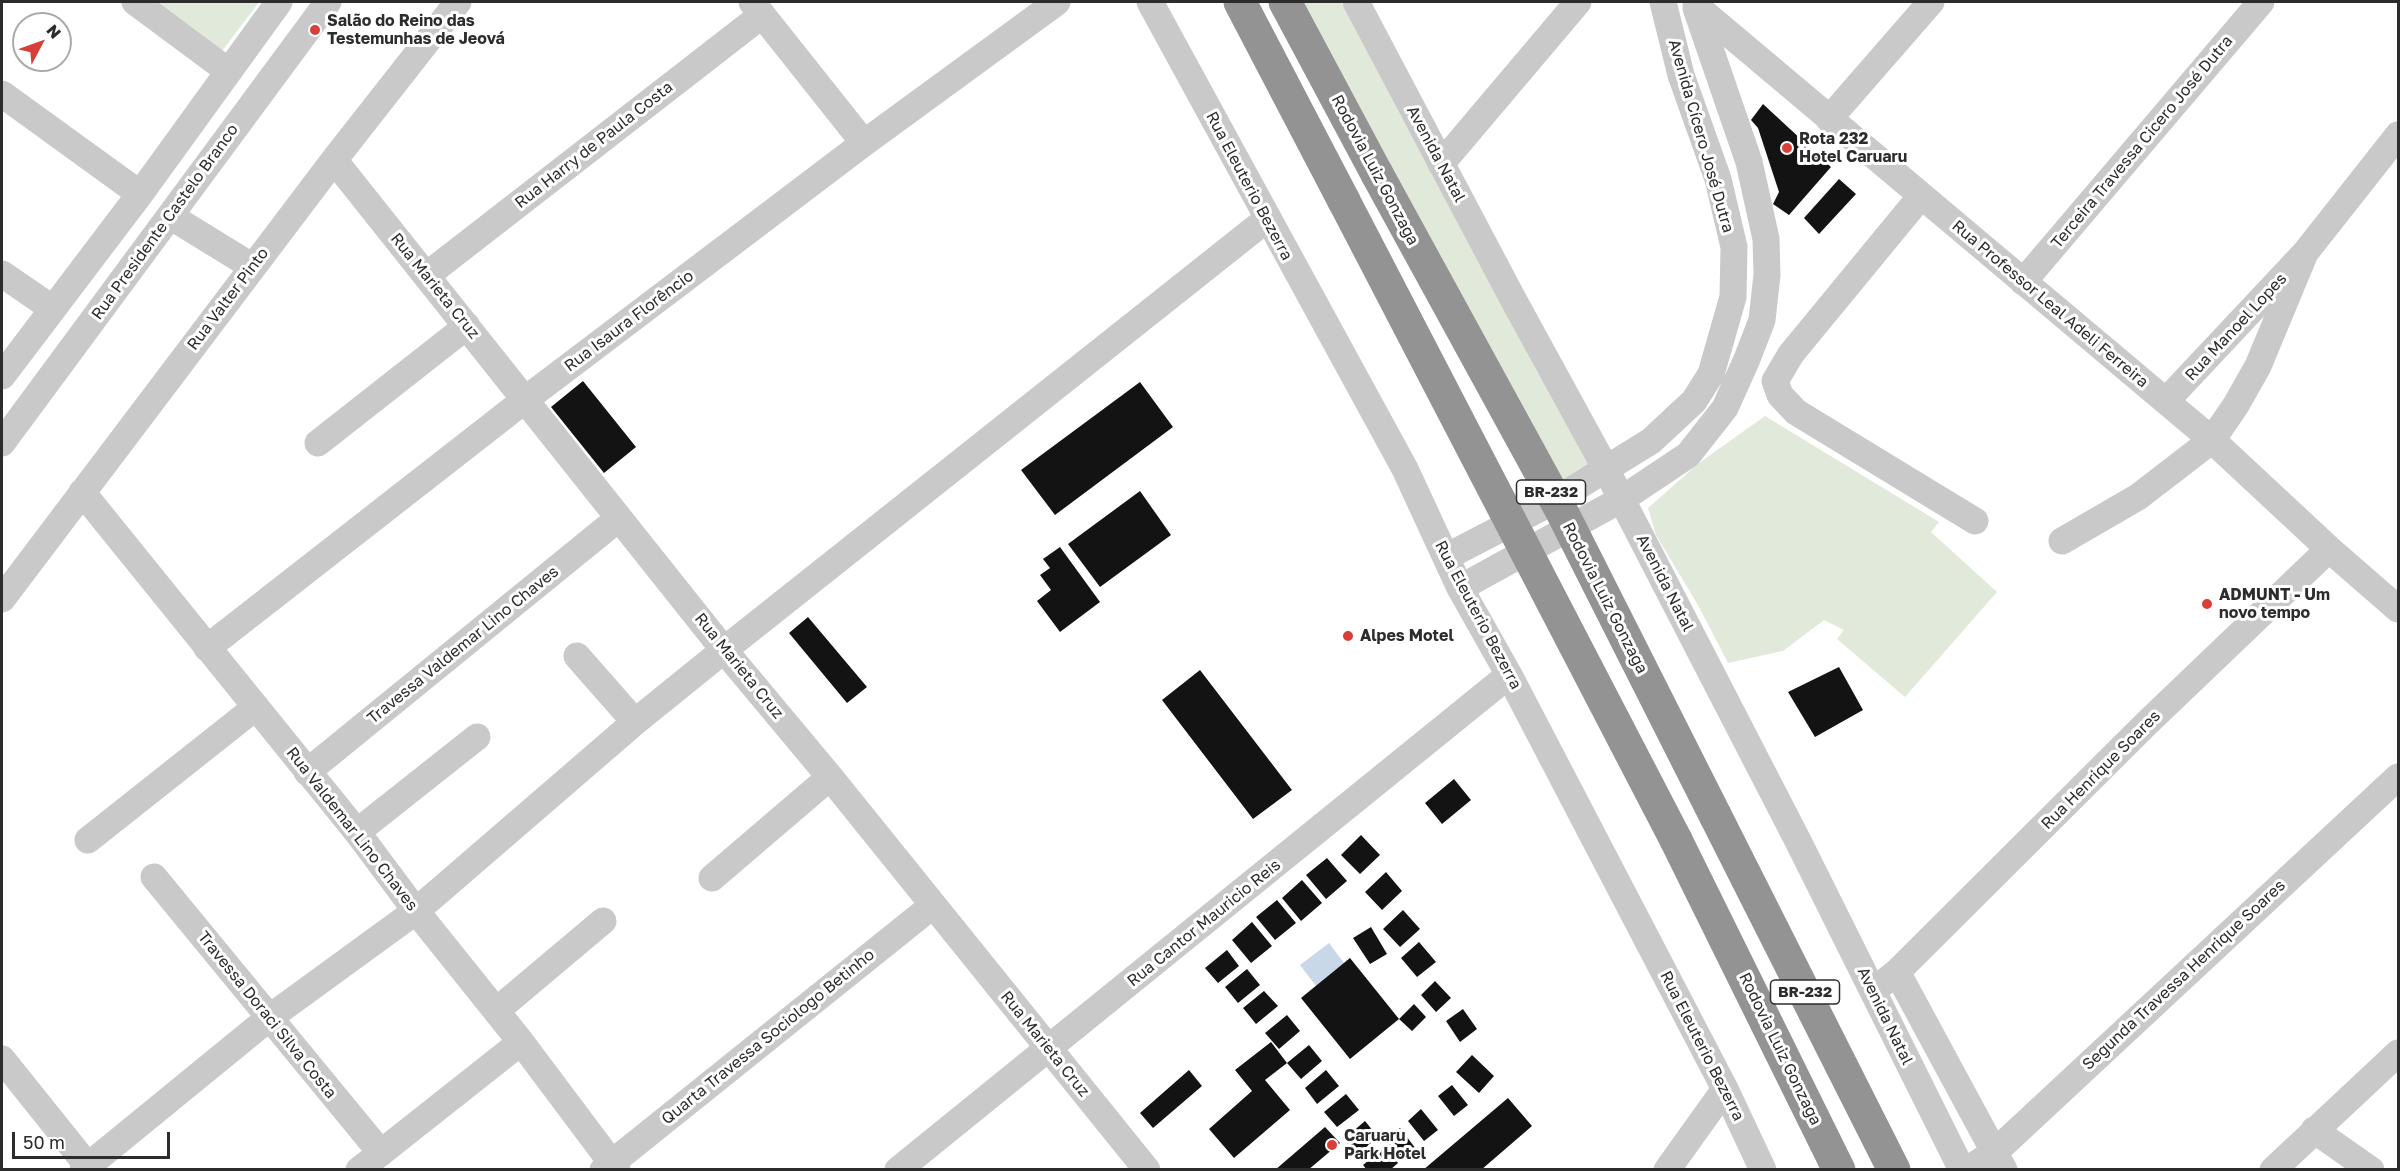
<!DOCTYPE html>
<html>
<head>
<meta charset="utf-8">
<style>
  body { margin:0 }
  #map { position:relative; width:2400px; height:1171px; overflow:hidden; background:#fff; font-family:"Golos Text",sans-serif }
  canvas { display:block }
  .frame { position:absolute; inset:0; border:3px solid #2c2c2c; pointer-events:none }
  .north { position:absolute; left:12px; top:12px; width:60px; height:60px; box-sizing:border-box; background:#fff; border:2px solid #ababab; border-radius:50%; rotate:49deg; font-size:16px; font-weight:700; line-height:24px; text-align:center; color:#2c2c2c }
  .north::after { content:''; display:block; margin:auto; width:21px; height:27px; background:#d83f39; clip-path:polygon(50% 0,100% 100%,50% 72%,0 100%) }
  .scale { position:absolute; left:12px; top:1132px; width:158px; height:27px; box-sizing:border-box; border:3px solid #2c2c2c; border-top:0; padding-left:8px; font-size:18px; line-height:21px; white-space:nowrap; color:#2c2c2c; -webkit-text-stroke:4px #fff; paint-order:stroke }
</style>
</head>
<body>
<div id="map">
<canvas width="2400" height="1171"></canvas>
<div class="frame"></div>
<div class="north">N</div>
<div class="scale">50 m</div>
</div>
<script>
const c = document.querySelector('canvas').getContext('2d');
c.lineJoin = 'round';
function paint(path, color) { c.fillStyle = color; c.fill(path, 'evenodd'); }
const shape = rows => new Path2D(rows.map(r => 'M' + r).join(''));
function stroke(path, color, width, dash) { c.strokeStyle = color; c.lineWidth = width; c.lineCap = dash ? 'butt' : 'round'; c.setLineDash(dash || []); c.stroke(path); }
function label(font, color, halo, rows, align = 'center') {
  c.font = font + ' "Golos Text",sans-serif'; c.lineWidth = 6; c.setLineDash([]); c.textBaseline = 'middle'; c.strokeStyle = halo; c.fillStyle = color; for (const [text, x, y, turn = 0] of rows) {
    c.save(); c.translate(x, y); c.rotate((+turn || 0) * Math.PI / 180); c.textAlign = isNaN(turn) ? turn : align; if (halo) c.strokeText(text, 0, 0); c.fillText(text, 0, 0); c.restore();
  }
}
paint(shape([
  [146,2,259,2,219,55],
  [1290,2,1341,2,1403,120,1592,464,1546,494],
  [1765,416,1939,522,1931,532,1997,592,1905,697,1837,639,1844,630,1824,620,1783,651,1728,663,1698,605,1656,535,1648,508,1699,463]
]), '#e1e9da');
paint(shape([
  [1329,943,1344,963,1316,986,1300,965]
]), '#c8d8e8');
paint(shape([
  [1763,104,1831,167,1789,215,1773,204,1779,192,1758,128,1751,120],
  [1839,179,1856,194,1819,234,1804,218],
  [583,381,636,447,604,473,551,407],
  [1140,382,1173,427,1055,515,1021,470],
  [1140,491,1171,535,1100,587,1068,544],
  [1060,547,1100,602,1060,632,1037,601,1051,590,1040,575,1050,568,1043,559],
  [808,617,867,687,847,703,789,633],
  [1839,667,1863,710,1815,737,1788,692],
  [1200,670,1292,790,1253,819,1162,700],
  [1454,779,1471,800,1442,824,1425,803],
  [1361,835,1380,855,1360,874,1341,855],
  [1327,858,1347,881,1326,899,1306,875],
  [1386,872,1402,891,1382,910,1365,892],
  [1302,880,1322,903,1301,921,1282,898],
  [1277,900,1296,923,1275,940,1256,917],
  [1403,910,1420,929,1400,947,1383,929],
  [1252,922,1272,946,1251,963,1232,940],
  [1371,927,1387,954,1370,964,1353,938],
  [1419,942,1436,962,1417,977,1401,958],
  [1227,950,1239,966,1218,983,1205,968],
  [1350,958,1399,1019,1350,1059,1301,998],
  [1247,969,1260,985,1238,1003,1225,987],
  [1435,981,1451,998,1436,1012,1421,995],
  [1264,991,1278,1006,1256,1024,1243,1008],
  [1414,1004,1426,1017,1412,1031,1399,1019],
  [1463,1009,1477,1029,1460,1042,1446,1021],
  [1287,1015,1300,1031,1279,1049,1265,1033],
  [1271,1042,1287,1063,1265,1080,1290,1110,1234,1158,1209,1129,1252,1091,1235,1070],
  [1309,1045,1322,1061,1301,1079,1287,1063],
  [1472,1055,1494,1076,1479,1093,1456,1072],
  [1189,1070,1202,1086,1153,1128,1140,1113],
  [1326,1070,1339,1086,1317,1104,1305,1088],
  [1452,1085,1468,1105,1454,1116,1438,1096],
  [1346,1094,1359,1110,1337,1127,1324,1112],
  [1508,1098,1532,1126,1481,1170,1423,1170],
  [1421,1109,1438,1130,1424,1141,1408,1121],
  [1365,1121,1378,1137,1357,1155,1344,1139],
  [1325,1127,1340,1143,1308,1170,1275,1170],
  [1400,1128,1416,1149,1402,1160,1386,1140],
  [1385,1147,1398,1163,1390,1170,1367,1170,1363,1165]
]), '#131313');
stroke(shape([
  [135,2,228,71],
  [752,2,864,143],
  [1150,2,1405,469,1460,588,1509,675,1725,1089,1763,1170],
  [1356,2,1513,299,1606,469,1798,841,1962,1170],
  [1696,6,2212,440,2329,549,2398,609],
  [2,94,140,194],
  [1829,119,1931,2],
  [334,160,724,650,830,777,1147,1170],
  [1441,164,1578,2],
  [1921,196,1791,354,1775,381,1780,395,1796,412,1975,521],
  [170,216,253,267],
  [2,274,53,309],
  [427,275,762,15],
  [2023,282,2261,2],
  [2,376,140,194,279,2],
  [2166,401,2305,253,2398,135],
  [2,443,328,2],
  [318,443,467,326],
  [82,492,357,832,416,911,521,1042,617,1170],
  [2062,541,2138,497,2212,440,2236,405,2258,366,2305,253],
  [1446,557,1554,501,1651,441,1694,401,1711,374,1733,297,1734,247,1718,179,1681,75,1663,2],
  [1460,588,1622,499,1688,455,1725,408,1747,359,1762,320,1767,275,1766,239,1749,162,1696,8],
  [2,599,334,160,458,2],
  [207,648,526,399,864,143,1057,2],
  [577,656,635,722],
  [307,772,619,518],
  [357,832,477,737],
  [88,840,256,707],
  [154,877,381,1153],
  [712,878,830,777],
  [1897,972,2004,1170],
  [1873,991,1897,972,2146,724,2329,549],
  [496,1011,603,921],
  [2,1059,91,1170],
  [2314,1130,2371,1170],
  [83,1170,269,1018,416,911,635,722,724,650,1267,219],
  [359,1170,521,1042],
  [603,1170,932,906],
  [898,1170,1509,675],
  [1667,1170,1725,1089],
  [1967,1170,1996,1151,2398,777],
  [2273,1170,2398,1053]
]), '#c9c9c9', 27);
stroke(shape([
  [1240,2,1344,201],
  [1285,2,1377,174],
  [1715,815,1894,1170],
  [1676,840,1839,1170]
]), '#939393', 33);
stroke(shape([
  [1377,174,1561,510,1715,815],
  [1344,201,1676,840]
]), '#939393', 33);
for (const [x, y, r, color] of [
  [315,30,6,"#d83f39"],
  [1787,148,6,"#d83f39"],
  [2207,604,6,"#d83f39"],
  [1348,636,6,"#d83f39"],
  [1332,1145,6,"#d83f39"]
]) { const dot = new Path2D(); dot.arc(x, y, r, 0, 2 * Math.PI); c.fillStyle = color; c.fill(dot); stroke(dot, '#fff', 2); }
for (const [x, y, w] of [
  [1551,492,69],
  [1805,992,69]
]) { const box = new Path2D(); box.roundRect(x - w / 2, y - 12, w, 24, 4.5); c.fillStyle = '#fff'; c.fill(box); stroke(box, '#2c2c2c', 1.5); }
label('bold 15px', '#2c2c2c', null, [
  ["BR-232",1551,492],
  ["BR-232",1805,992]
]);
label('bold 16px', '#2c2c2c', '#fff', [
  ["Salão do Reino das",327,21],
  ["Testemunhas de Jeová",327,39],
  ["Rota 232",1799,139],
  ["Hotel Caruaru",1799,157],
  ["ADMUNT - Um",2219,595],
  ["novo tempo",2219,613],
  ["Alpes Motel",1360,636],
  ["Caruaru",1344,1136],
  ["Park Hotel",1344,1154]
], 'left');
label('16px', '#2c2c2c', '#fff', [
  ["Avenida Cícero José Dutra",1701,136,74],
  ["Terceira Travessa Cicero José Dutra",2142,142,-50],
  ["Rua Harry de Paula Costa",594,145,-38],
  ["Avenida Natal",1436,154,62],
  ["Rodovia Luiz Gonzaga",1375,170,62],
  ["Rua Eleuterio Bezerra",1249,186,62],
  ["Rua Presidente Castelo Branco",165,222,-54],
  ["Rua Marieta Cruz",435,286,51],
  ["Rua Valter Pinto",228,299,-53],
  ["Rua Professor Leal Adeli Ferreira",2050,304,40],
  ["Rua Isaura Florêncio",629,321,-37],
  ["Rua Manoel Lopes",2236,327,-47],
  ["Avenida Natal",1665,583,63],
  ["Rodovia Luiz Gonzaga",1605,598,63],
  ["Rua Eleuterio Bezerra",1478,615,62],
  ["Travessa Valdemar Lino Chaves",463,645,-39],
  ["Rua Marieta Cruz",739,666,51],
  ["Rua Henrique Soares",2101,770,-45],
  ["Rua Valdemar Lino Chaves",352,829,52],
  ["Rua Cantor Mauricio Reis",1204,923,-39],
  ["Segunda Travessa Henrique Soares",2184,975,-43],
  ["Travessa Doraci Silva Costa",267,1015,51],
  ["Avenida Natal",1885,1016,64],
  ["Quarta Travessa Sociologo Betinho",768,1037,-39],
  ["Rua Marieta Cruz",1045,1044,51],
  ["Rua Eleuterio Bezerra",1702,1046,63],
  ["Rodovia Luiz Gonzaga",1780,1049,64]
]);
</script>
</body>
</html>
